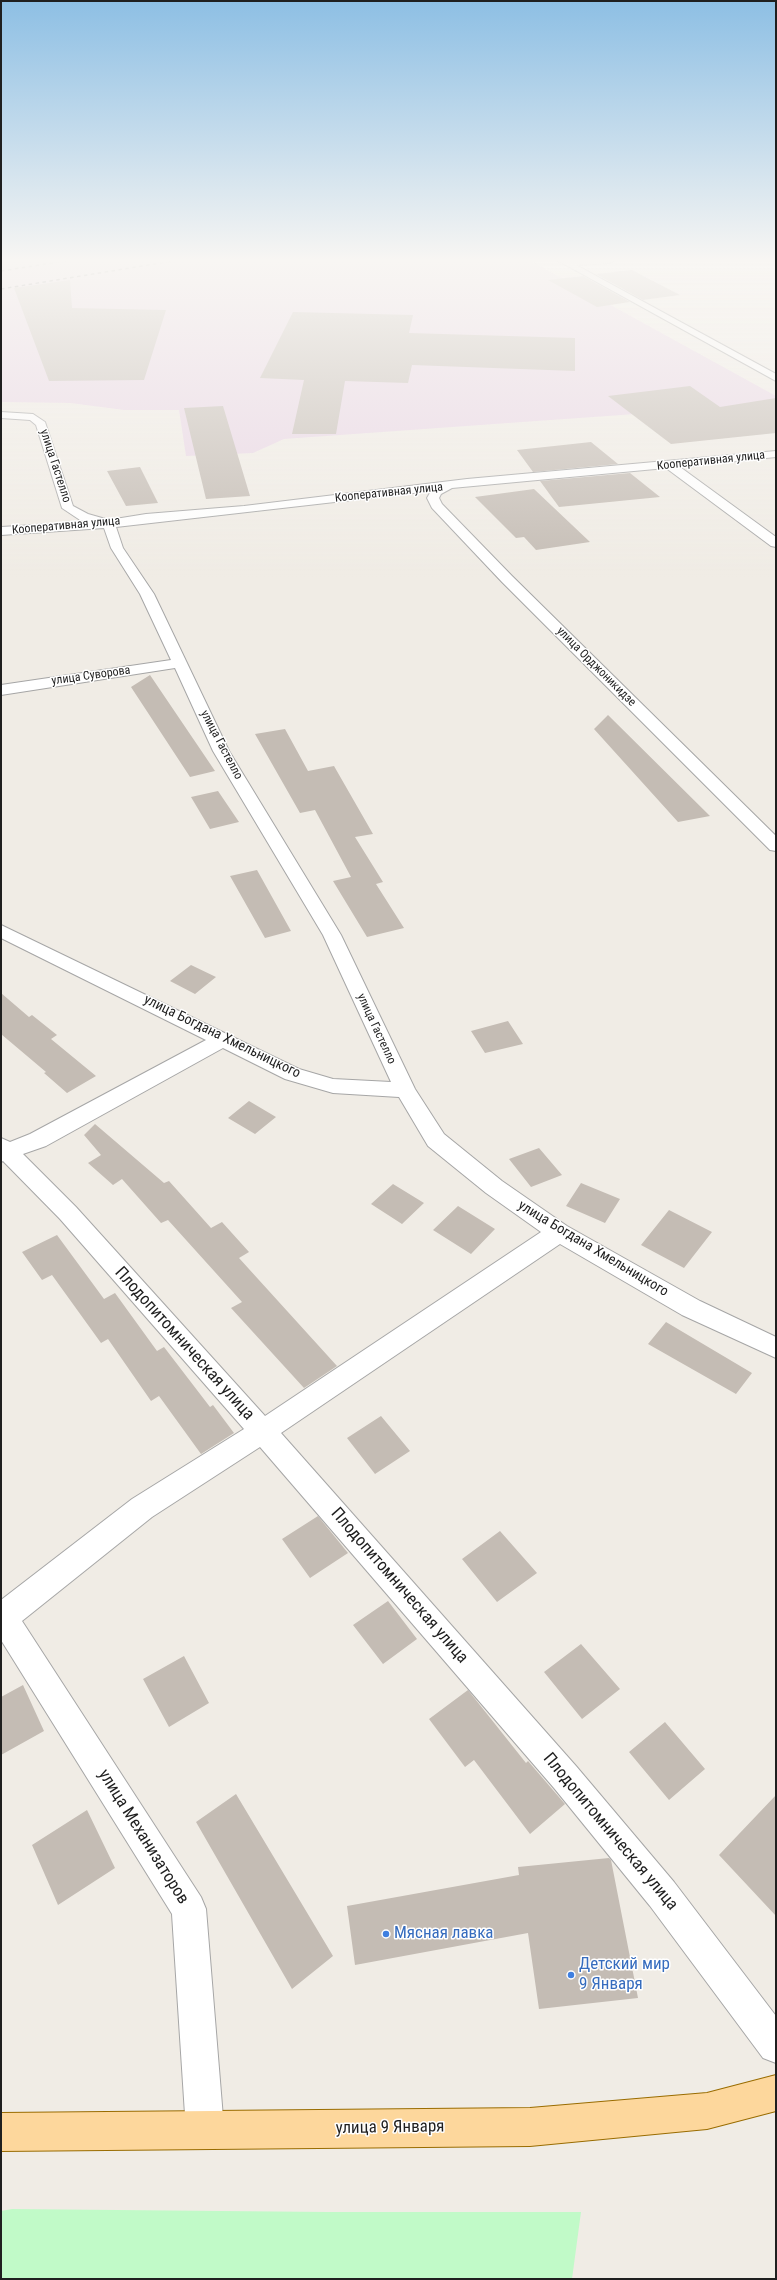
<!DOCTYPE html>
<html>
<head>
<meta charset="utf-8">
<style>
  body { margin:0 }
  #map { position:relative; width:777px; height:2280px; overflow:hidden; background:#f0ece5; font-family:"Roboto Condensed",sans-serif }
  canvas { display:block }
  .frame { position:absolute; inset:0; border:2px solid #1f1f1f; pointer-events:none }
</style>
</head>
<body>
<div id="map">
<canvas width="777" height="2280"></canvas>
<div class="frame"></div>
</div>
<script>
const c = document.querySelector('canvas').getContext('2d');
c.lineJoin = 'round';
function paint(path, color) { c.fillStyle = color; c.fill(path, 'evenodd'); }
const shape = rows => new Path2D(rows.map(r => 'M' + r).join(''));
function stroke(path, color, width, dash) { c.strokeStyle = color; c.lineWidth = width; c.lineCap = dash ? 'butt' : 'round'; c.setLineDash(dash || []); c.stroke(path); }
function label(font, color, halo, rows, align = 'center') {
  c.font = font + ' "Roboto Condensed",sans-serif'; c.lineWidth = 3; c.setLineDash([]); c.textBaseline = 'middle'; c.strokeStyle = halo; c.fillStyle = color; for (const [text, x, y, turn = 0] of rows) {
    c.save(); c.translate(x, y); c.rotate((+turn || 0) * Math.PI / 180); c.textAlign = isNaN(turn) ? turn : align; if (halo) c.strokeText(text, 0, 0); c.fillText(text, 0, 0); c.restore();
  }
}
paint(shape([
  [1,260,529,260,776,396,776,404,284,439,253,453,186,456,179,410,124,410,70,403,1,402]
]), '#e9d6e5');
paint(shape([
  [12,2209,327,2212,581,2212,572,2279,1,2279,1,2211]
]), '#c1fac8');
paint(shape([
  [632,270,680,295,643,300,596,274],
  [583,276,630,302,597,307,548,280],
  [70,280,72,308,166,310,144,380,49,381,14,288],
  [293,312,413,315,409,333,575,338,575,371,412,365,408,383,345,381,336,434,292,434,304,380,260,378],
  [690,386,720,407,776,398,776,433,671,444,608,396],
  [223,406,250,496,206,499,184,408],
  [591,442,618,464,533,472,517,450],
  [140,467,158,503,126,506,107,471],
  [630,473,660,497,559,507,540,481],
  [534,489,590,542,536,550,524,537,516,538,475,497],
  [150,675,215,771,190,777,131,687],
  [608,715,710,816,678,822,594,729],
  [285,729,308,771,334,766,373,834,355,837,383,882,376,884,404,928,367,937,333,881,351,877,315,810,300,813,255,734],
  [218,791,239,822,210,829,191,797],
  [257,870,291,931,265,938,230,876],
  [191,965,216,977,195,994,170,981],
  [1,993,29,1017,32,1015,57,1035,51,1039,96,1076,67,1093,44,1073,46,1072,1,1034],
  [508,1021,523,1044,485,1053,471,1031],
  [249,1101,276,1117,255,1134,228,1118],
  [95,1124,164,1183,169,1181,211,1228,222,1222,249,1252,239,1258,337,1366,304,1388,231,1308,242,1302,168,1220,161,1223,122,1179,113,1185,88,1163,101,1155,84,1135],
  [539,1148,562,1175,531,1187,509,1159],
  [581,1183,620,1199,605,1223,566,1206],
  [393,1184,424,1203,402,1224,371,1204],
  [458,1206,495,1229,471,1254,433,1230],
  [669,1210,712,1232,684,1268,641,1245],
  [57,1235,104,1299,115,1293,157,1351,164,1347,210,1407,213,1405,234,1433,201,1454,159,1396,151,1401,108,1339,101,1343,52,1275,42,1280,22,1252],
  [666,1322,752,1373,736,1394,648,1344],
  [381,1416,410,1451,375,1474,347,1438],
  [318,1516,348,1553,310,1578,282,1539],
  [500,1531,537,1573,497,1602,462,1559],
  [388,1601,417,1639,383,1664,353,1625],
  [581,1644,620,1689,582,1719,544,1672],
  [184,1656,209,1703,169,1727,143,1679],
  [23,1685,44,1731,1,1755,1,1697],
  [468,1690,526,1763,528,1761,565,1804,530,1834,474,1760,465,1767,429,1719],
  [665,1722,705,1769,669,1800,629,1752],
  [236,1794,333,1956,292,1989,196,1822],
  [776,1795,776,1916,719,1855],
  [87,1810,115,1868,58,1905,32,1845],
  [609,1858,611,1860,638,1998,539,2009,528,1933,355,1965,347,1906,519,1875,518,1867]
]), '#c4bcb4');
const minor = shape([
  [557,260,614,260,610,263,576,265,776,374,776,381,557,260],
  [1,412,33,414,45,422,73,506,88,514,109,520,146,514,244,506,467,479,776,451,776,457,680,467,776,537,776,547,771,546,666,468,452,488,441,494,439,498,442,504,512,576,776,836,776,851,770,850,502,582,432,508,427,498,431,491,116,527,123,548,154,594,229,751,341,935,415,1089,444,1134,502,1181,567,1226,700,1301,776,1337,776,1358,682,1315,560,1244,281,1433,576,1766,674,1882,776,2016,776,2063,763,2058,650,1906,554,1788,260,1447,152,1517,22,1621,201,1897,206,1909,224,2130,218,2143,205,2149,192,2143,186,2130,172,1914,1,1640,1,1600,132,1499,244,1429,60,1219,3,1161,1,1162,1,1138,10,1142,30,1134,206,1040,1,938,1,925,299,1069,333,1079,391,1082,323,935,213,751,175,668,1,695,1,685,171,660,140,594,111,548,104,528,1,535,1,527,87,522,80,520,62,508,36,425,30,420,1,418,1,412],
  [223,1048,285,1079,333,1093,399,1097,428,1146,486,1193,541,1232,265,1416,76,1207,23,1154,46,1146,223,1048]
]);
const major = shape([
  [776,2075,776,2111,707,2129,530,2146,1,2151,1,2113,530,2108,707,2093,776,2075]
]);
stroke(minor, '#a6a6a6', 2);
stroke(major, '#996c00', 2);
paint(minor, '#fff');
paint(major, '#fdd79c');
stroke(shape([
  [1,271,72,260],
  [1,289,179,260]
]), '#6d6d6d', 1.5, [3.5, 3.5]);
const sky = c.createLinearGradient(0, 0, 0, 579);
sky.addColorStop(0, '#8dbfe4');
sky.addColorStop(0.45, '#f8f6f3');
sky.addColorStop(1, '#f8f6f300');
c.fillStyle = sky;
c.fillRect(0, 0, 777, 579);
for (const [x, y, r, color] of [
  [386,1934,4,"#3f7fe0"],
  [571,1975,4,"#3f7fe0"]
]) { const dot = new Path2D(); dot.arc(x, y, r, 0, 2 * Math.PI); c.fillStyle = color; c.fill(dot); stroke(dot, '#fff', 1.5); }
label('12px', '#1f1f1f', '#fff', [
  ["Кооперативная улица",711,461,-6],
  ["улица Гастелло",55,466,72],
  ["Кооперативная улица",389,493,-6],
  ["Кооперативная улица",66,526,-5],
  ["улица Орджоникидзе",596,667,45],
  ["улица Суворова",91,676,-8],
  ["улица Гастелло",221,745,62],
  ["улица Гастелло",376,1029,65]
]);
label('14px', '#1f1f1f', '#fff', [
  ["улица Богдана Хмельницкого",222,1037,26],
  ["улица Богдана Хмельницкого",593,1249,31]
]);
label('17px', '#1f1f1f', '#fff', [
  ["Плодопитомническая улица",184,1344,48],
  ["Плодопитомническая улица",399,1586,49],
  ["Плодопитомническая улица",610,1832,50],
  ["улица Механизаторов",143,1837,58],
  ["улица 9 Января",390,2128,-1]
]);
label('17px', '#366cbe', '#fff', [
  ["Мясная лавка",394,1934],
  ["Детский мир",579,1965],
  ["9 Января",579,1985]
], 'left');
</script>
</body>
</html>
